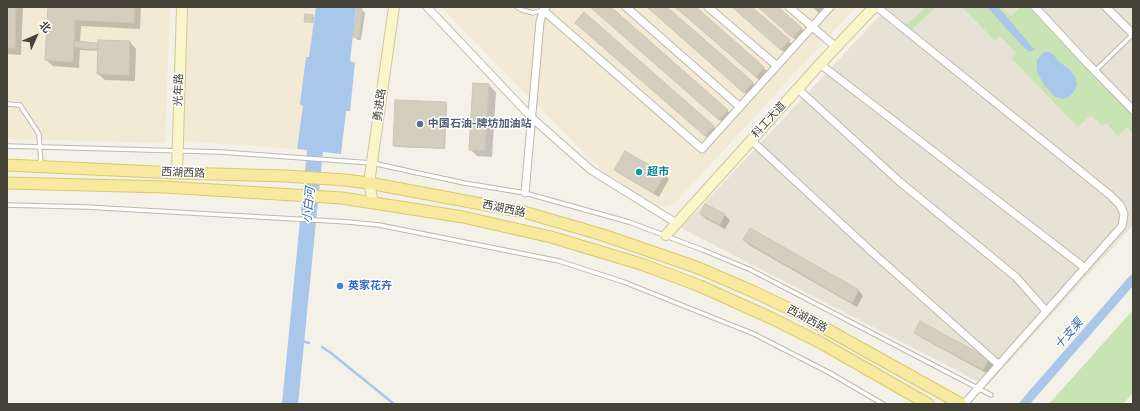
<!DOCTYPE html>
<html>
<head>
<meta charset="utf-8">
<style>
  body { margin:0 }
  #map { position:relative; width:1140px; height:411px; overflow:hidden; background:#f3f1e8; font-family:"Fira Sans","Noto Sans SC",sans-serif }
  canvas { display:block }
  .frame { position:absolute; inset:0; border:8px solid #454237; pointer-events:none }
  .north { position:absolute; left:16px; top:16px; width:40px; height:40px; -webkit-text-stroke:3px #fff; paint-order:stroke; rotate:45deg; font-size:11px; font-weight:700; line-height:16px; text-align:center; color:#454237 }
  .north::after { content:''; display:block; margin:auto; width:14px; height:18px; background:#454237; clip-path:polygon(50% 0,100% 100%,50% 72%,0 100%) }
</style>
</head>
<body>
<div id="map">
<canvas width="1140" height="411"></canvas>
<div class="frame"></div>
<div class="north">北</div>
</div>
<script>
const c = document.querySelector('canvas').getContext('2d');
c.lineJoin = 'round';
function paint(path, color) { c.fillStyle = color; c.fill(path, 'evenodd'); }
const shape = rows => new Path2D(rows.map(r => 'M' + r).join(''));
function stroke(path, color, width, dash) { c.strokeStyle = color; c.lineWidth = width; c.lineCap = dash ? 'butt' : 'round'; c.setLineDash(dash || []); c.stroke(path); }
function label(font, color, halo, rows, align = 'center') {
  c.font = font + ' "Fira Sans","Noto Sans SC",sans-serif'; c.lineWidth = 3; c.setLineDash([]); c.textBaseline = 'middle'; c.strokeStyle = halo; c.fillStyle = color; for (const [text, x, y, turn = 0] of rows) {
    c.save(); c.translate(x, y); c.rotate((+turn || 0) * Math.PI / 180); c.textAlign = isNaN(turn) ? turn : align; if (halo) c.strokeText(text, 0, 0); c.fillText(text, 0, 0); c.restore();
  }
}
paint(shape([
  [888,7,1133,7,1133,225,987,386,681,228]
]), '#e6e3d6');
paint(shape([
  [7,7,170,7,165,143,7,139],
  [187,7,319,7,297,149,183,141],
  [441,7,856,7,674,204,664,207,656,206,603,171,525,93]
]), '#f3ead5');
paint(shape([
  [926,7,936,7,911,30,906,25],
  [962,7,1002,7,1011,16,1021,7,1028,7,1133,115,1133,134,1127,127,1118,136,1106,123,1102,126,1091,115,1078,127,1011,58,1016,53,1000,36,995,41],
  [1133,310,1133,393,1123,404,1049,404]
]), '#c8e4b4');
paint(shape([
  [316,7,356,7,350,61,355,63,350,111,346,111,341,154,297,149,303,106,300,104,306,57,309,57],
  [987,7,998,7,1035,50,1033,51,1029,51,1025,49],
  [1044,52,1049,52,1054,55,1058,61,1069,69,1075,77,1077,84,1075,90,1070,96,1064,99,1055,97,1044,85,1037,72,1037,60]
]), '#a9c7eb');
paint(shape([
  [7,7,23,7,21,55,7,54],
  [49,7,141,7,140,29,81,26,80,43,98,44,130,42,136,49,135,81,105,80,98,74,99,51,80,50,79,68,53,66,46,60],
  [80,46,103,48,103,50,80,48],
  [591,7,609,7,731,114,723,123],
  [647,7,665,7,756,86,748,95],
  [676,7,694,7,767,71,759,80],
  [733,7,750,7,792,44,785,53],
  [759,7,776,7,804,31,796,40],
  [812,7,826,7,820,14],
  [361,9,365,13,361,40,358,40,354,37],
  [584,14,717,130,709,139,580,26],
  [312,16,314,17,313,23,305,21],
  [489,85,496,92,492,157,477,156,470,149],
  [445,103,447,105,445,149,396,147,394,145],
  [615,169,664,174,669,179,659,197,620,174],
  [706,205,725,215,730,220,725,229,706,219,701,214],
  [750,229,859,291,863,296,857,307,749,245,744,240],
  [916,332,988,360,993,365,988,374,920,337]
]), '#0003');
stroke(shape([
  [296,339,309,343],
  [322,347,331,353,394,404]
]), '#a9c7eb', 2.5);
stroke(shape([
  [1024,404,1133,279]
]), '#a9c7eb', 9);
stroke(shape([
  [290,404,317,130]
]), '#a9c7eb', 16);
const building = shape([
  [7,7,16,8,15,48,7,48,7,7],
  [48,7,135,7,134,23,75,20,73,62,45,60,48,7],
  [590,7,611,7,728,110,719,120,590,7],
  [647,7,667,7,753,82,744,93,647,7],
  [675,7,696,7,764,67,756,77,675,7],
  [732,7,752,7,790,40,781,50,732,7],
  [758,7,778,7,802,28,793,38,758,7],
  [357,8,362,8,359,38,353,37,357,8],
  [584,12,714,126,705,136,575,23,584,12],
  [305,14,313,15,312,22,304,22,305,14],
  [98,40,130,41,129,75,97,74,98,40],
  [74,41,98,43,98,49,74,47,74,41],
  [473,83,489,84,485,151,469,150,473,83],
  [395,100,446,102,444,148,393,146,395,100],
  [625,151,665,174,654,193,614,170,625,151],
  [705,204,725,214,720,225,700,214,705,204],
  [750,228,859,290,852,303,743,240,750,228],
  [920,321,989,359,983,370,914,333,920,321]
]);
paint(building, '#d3cebe');
stroke(building, '#cec6b2', 1);
const lane = shape([
  [517,7,522,10,533,13,542,10],
  [1095,71,1133,34],
  [7,104,20,105,39,134,41,165],
  [7,146,220,152,372,163,464,183,525,193,629,222,703,250,751,270,991,395],
  [7,205,86,207,348,222,379,225,559,261,624,282,754,334,828,372,883,404]
]);
const street = shape([
  [427,7,532,118,591,170,673,221],
  [626,7,740,107],
  [708,7,777,66],
  [789,7,836,47],
  [877,7,1110,195,1120,205,1124,214,1122,226,964,404],
  [1035,7,1087,63,1133,110],
  [1106,7,1133,34],
  [543,10,702,149,830,7],
  [820,64,1085,268],
  [798,89,900,182,1016,277,1046,311],
  [751,140,873,253,999,365],
  [525,193,540,22,543,10,546,7]
]);
const secondary = shape([
  [177,173,182,7],
  [373,203,369,183,394,7],
  [666,235,820,64,874,7]
]);
const primary = shape([
  [7,165,177,173,286,176,345,180,369,183,524,212,603,235,696,267,752,291,796,312,961,404],
  [7,183,165,187,342,198,463,217,551,237,641,264,700,286,771,318,823,344,928,404]
]);
stroke(lane, '#bdb9ab', 5.5);
stroke(street, '#bdb9ab', 9);
stroke(secondary, '#cfc89a', 12);
stroke(primary, '#dbc86e', 13);
stroke(lane, '#fff', 3.5);
stroke(street, '#fff', 7);
stroke(secondary, '#fbf5ca', 10);
stroke(primary, '#f7e99d', 11);
for (const [x, y, r, color] of [
  [420,124,4,"#5c6f8a"],
  [639,172,4,"#0f9aa8"],
  [340,286,4,"#3f7fe0"]
]) { const dot = new Path2D(); dot.arc(x, y, r, 0, 2 * Math.PI); c.fillStyle = color; c.fill(dot); stroke(dot, '#fff', 1.5); }
label('11px', '#454237', '#fff', [
  ["光年路",179,90,-88],
  ["勇进路",380,105,-82],
  ["科工大道",769,120,-48],
  ["西湖西路",183,173,2],
  ["西湖西路",504,209,12],
  ["西湖西路",807,319,28]
]);
label('bold 11px', '#4e5e75', '#fff', [
  ["中国石油-牌坊加油站",428,124]
], 'left');
label('bold 11px', '#0d838f', '#fff', [
  ["超市",647,172]
], 'left');
label('bold 11px', '#366cbe', '#fff', [
  ["英家花卉",348,286]
], 'left');
label('italic 12px', '#386baa', '#fff', [
  ["小白河",309,205,-84],
  ["十支渠",1069,334,-49]
]);
</script>
</body>
</html>
